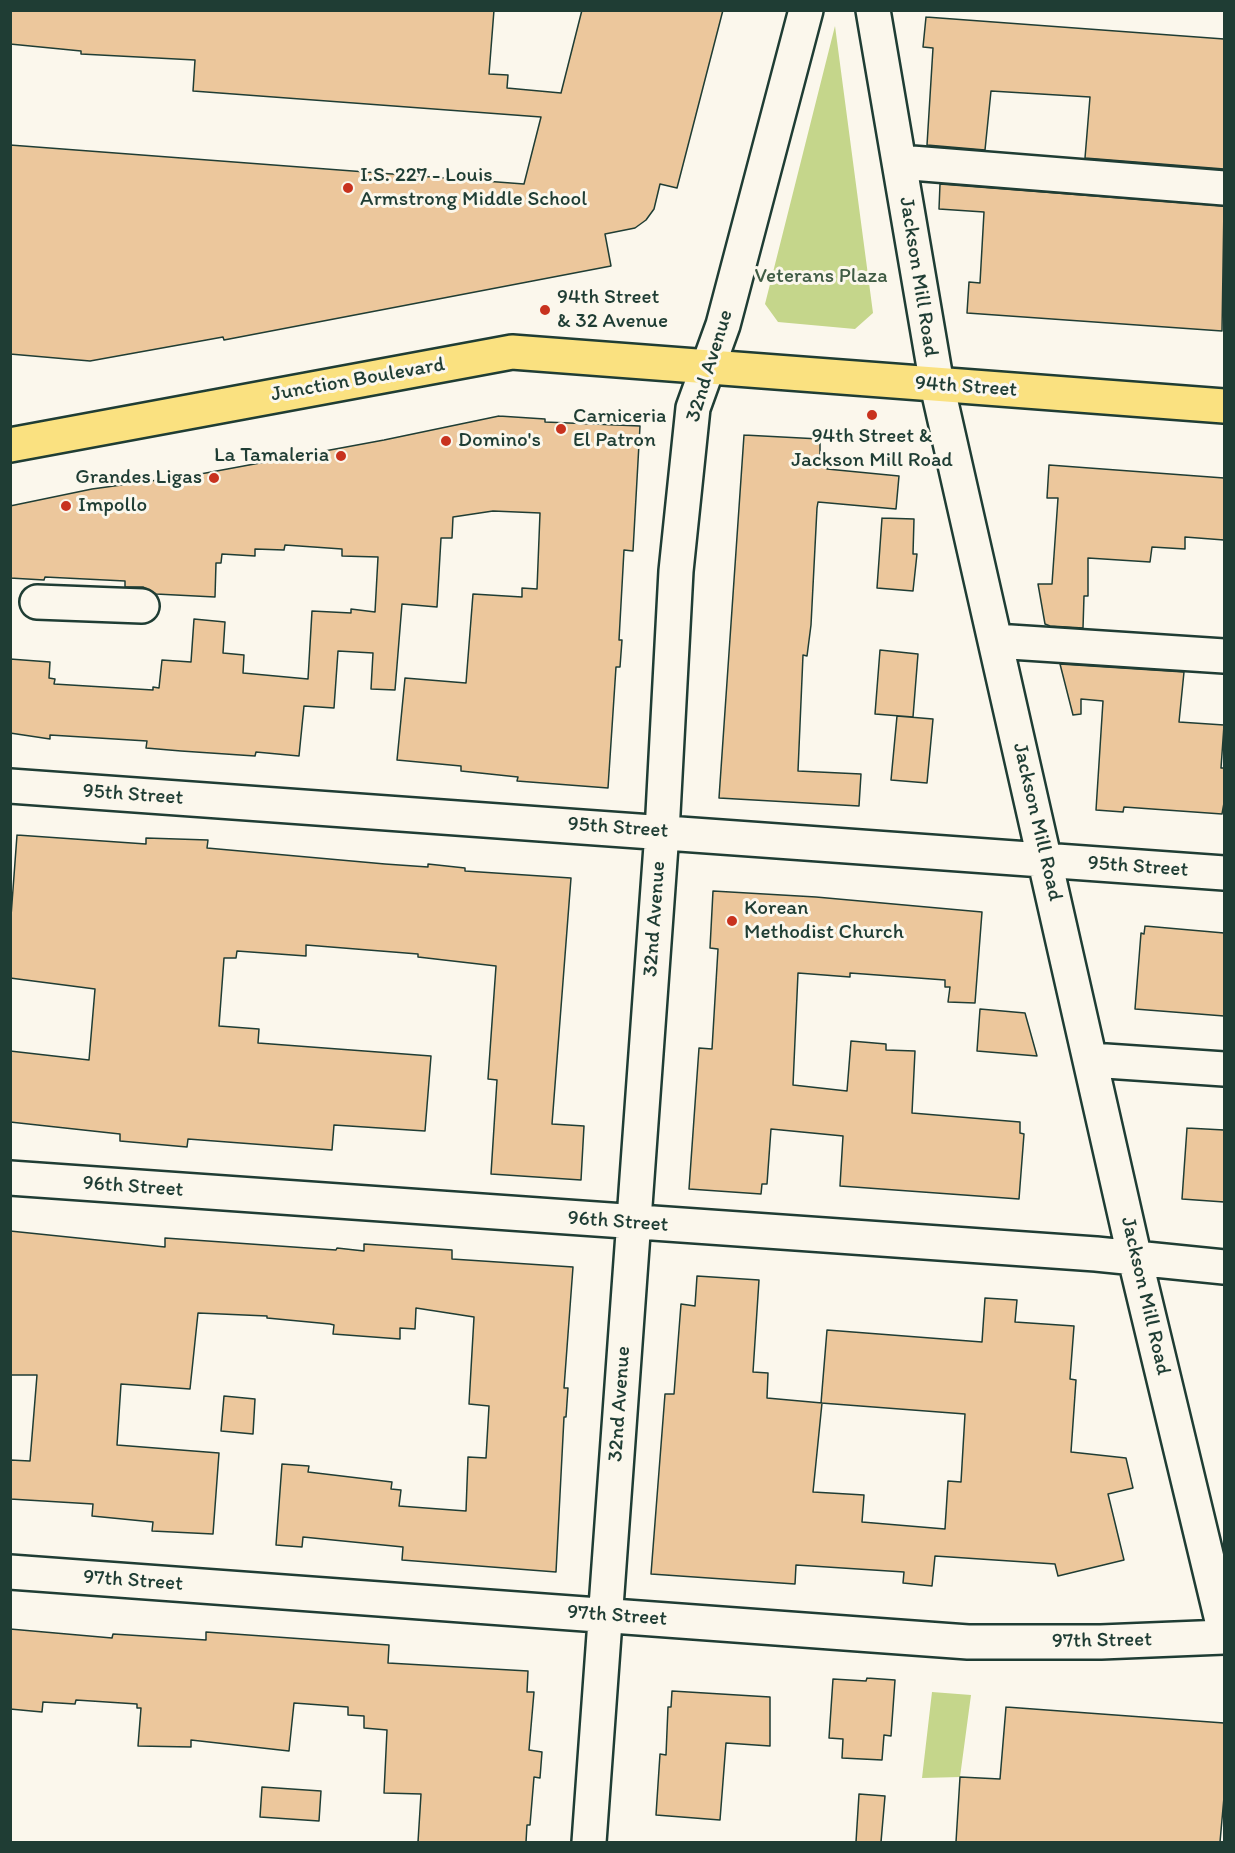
<!DOCTYPE html>
<html>
<head>
<meta charset="utf-8">
<style>
  body { margin:0 }
  #map { position:relative; width:1235px; height:1853px; overflow:hidden; background:#fbf7ec; font-family:Itim,sans-serif }
  canvas { display:block }
  .frame { position:absolute; inset:0; border:12px solid #1f3d34; pointer-events:none }
</style>
</head>
<body>
<div id="map">
<canvas width="1235" height="1853"></canvas>
<div class="frame"></div>
</div>
<script>
const c = document.querySelector('canvas').getContext('2d');
c.lineJoin = 'round';
function paint(path, color) { c.fillStyle = color; c.fill(path, 'evenodd'); }
const shape = rows => new Path2D(rows.map(r => 'M' + r).join(''));
function stroke(path, color, width, dash) { c.strokeStyle = color; c.lineWidth = width; c.lineCap = dash ? 'butt' : 'round'; c.setLineDash(dash || []); c.stroke(path); }
function label(font, color, halo, rows, align = 'center') {
  c.font = font + ' Itim,sans-serif'; c.lineWidth = 6; c.setLineDash([]); c.textBaseline = 'middle'; c.strokeStyle = halo; c.fillStyle = color; for (const [text, x, y, turn = 0] of rows) {
    c.save(); c.translate(x, y); c.rotate((+turn || 0) * Math.PI / 180); c.textAlign = isNaN(turn) ? turn : align; if (halo) c.strokeText(text, 0, 0); c.fillText(text, 0, 0); c.restore();
  }
}
paint(shape([
  [835,26,873,313,855,329,778,322,765,304],
  [932,1692,971,1695,960,1777,922,1778]
]), '#c5d68b');
const building = shape([
  [10,10,494,10,489,74,508,75,507,88,561,93,582,10,723,10,677,188,660,184,654,209,646,220,635,228,605,234,611,266,224,340,223,337,90,361,10,354,10,145,524,184,541,117,193,91,195,60,81,54,81,51,10,44,10,10],
  [926,17,1224,39,1224,169,1085,158,1090,97,991,91,985,150,927,145,933,48,923,47,926,17],
  [940,184,1224,206,1222,331,967,313,969,282,980,283,984,212,939,209,940,184],
  [499,416,545,419,545,422,640,426,633,551,624,550,619,640,622,640,620,667,616,667,608,788,517,781,518,777,461,771,461,766,397,760,405,678,466,683,473,594,522,597,522,588,537,589,540,513,493,511,453,517,452,538,441,538,437,607,402,604,395,690,371,689,373,653,338,651,334,708,304,706,299,756,256,752,255,756,181,751,146,748,147,741,50,735,50,739,10,733,10,659,50,662,49,678,55,679,54,684,153,690,153,687,159,688,162,660,191,662,194,619,225,622,223,653,244,655,243,673,308,679,312,611,351,613,351,609,375,612,378,557,342,556,342,549,285,545,284,550,255,549,255,556,222,554,221,563,216,563,215,597,156,594,143,587,125,587,125,581,45,577,44,580,10,578,10,506,92,489,195,475,384,440,499,416],
  [744,435,820,439,820,458,828,459,827,469,899,476,896,509,818,502,817,508,811,625,807,656,803,655,798,771,861,774,859,806,719,798,744,435],
  [1049,465,1224,478,1224,540,1185,537,1185,549,1152,547,1150,562,1088,558,1088,596,1084,596,1083,628,1050,626,1045,624,1038,584,1052,584,1058,498,1047,498,1049,465],
  [882,518,914,519,913,554,917,554,913,591,877,588,882,518],
  [880,650,918,654,913,717,875,714,880,650],
  [1060,664,1184,672,1179,722,1224,725,1221,768,1224,768,1224,803,1222,814,1124,807,1123,812,1096,810,1103,701,1081,699,1081,714,1073,715,1060,664],
  [897,716,933,719,927,783,891,780,897,716],
  [17,835,146,844,146,838,208,840,207,848,385,864,428,867,428,864,465,868,465,871,571,878,552,1124,584,1126,581,1180,491,1174,497,1080,488,1079,496,966,418,957,418,954,306,945,306,956,237,951,236,958,224,958,219,1026,259,1029,258,1043,431,1056,425,1131,334,1125,332,1150,188,1139,187,1147,120,1141,120,1134,10,1122,10,1051,89,1060,95,989,10,978,10,930,17,835],
  [713,891,816,897,982,912,975,1003,948,1002,950,987,945,987,945,980,850,973,850,977,798,973,793,1085,847,1091,851,1041,886,1044,886,1050,915,1051,912,1113,1020,1122,1020,1133,1024,1134,1019,1199,840,1186,843,1136,771,1129,767,1184,762,1184,761,1194,689,1189,699,1048,712,1049,718,949,710,948,713,891],
  [1145,926,1224,933,1224,1016,1135,1009,1141,933,1144,934,1145,926],
  [980,1009,1025,1013,1037,1056,977,1051,980,1009],
  [1187,1128,1224,1130,1224,1202,1182,1199,1187,1128],
  [10,1231,165,1247,165,1238,336,1250,337,1248,364,1251,364,1244,452,1250,452,1259,573,1267,564,1388,568,1388,566,1417,564,1417,556,1572,402,1560,403,1547,303,1537,302,1547,276,1545,282,1464,309,1466,308,1472,392,1482,391,1489,401,1490,399,1506,466,1511,468,1457,486,1458,489,1406,469,1404,474,1317,416,1308,415,1329,400,1328,400,1339,333,1334,334,1325,330,1324,267,1318,267,1316,198,1313,190,1389,121,1384,117,1445,219,1453,213,1534,152,1531,153,1522,92,1516,93,1504,10,1499,10,1460,30,1461,37,1375,10,1375,10,1231],
  [697,1276,759,1280,753,1372,768,1373,767,1398,822,1403,813,1492,864,1495,862,1522,945,1529,948,1481,961,1482,965,1414,821,1403,827,1330,982,1342,985,1298,1017,1300,1015,1322,1074,1326,1070,1379,1076,1380,1071,1452,1126,1458,1133,1488,1108,1494,1124,1560,1058,1576,1055,1564,935,1556,932,1586,903,1583,904,1572,796,1565,795,1584,651,1574,665,1394,674,1394,681,1304,695,1306,697,1276],
  [224,1396,255,1399,253,1434,221,1431,224,1396],
  [10,1629,112,1638,113,1634,206,1640,206,1632,389,1645,388,1663,528,1671,527,1692,534,1692,529,1750,542,1752,540,1778,534,1777,530,1825,527,1825,526,1842,418,1842,421,1794,384,1793,387,1730,364,1728,364,1716,348,1715,348,1707,294,1703,289,1751,191,1740,191,1747,138,1746,141,1708,137,1708,137,1704,76,1700,75,1704,43,1702,42,1712,10,1709,10,1629],
  [867,1678,895,1680,891,1736,884,1735,882,1760,842,1758,843,1739,829,1738,833,1679,866,1681,867,1678],
  [672,1691,770,1697,770,1746,726,1743,720,1820,656,1815,660,1754,666,1755,668,1707,671,1707,672,1691],
  [1006,1707,1224,1723,1224,1797,1220,1842,956,1842,960,1777,1000,1779,1006,1707],
  [262,1787,321,1791,319,1821,260,1817,262,1787],
  [859,1794,885,1796,881,1842,856,1842,859,1794]
]);
paint(building, '#ecc79c');
stroke(building, '#1f3d34', 1.5);
const minor = shape([
  [873,10,937,385,1135,1259,1224,1629],
  [899,162,1224,188],
  [37,602,142,606],
  [995,641,1224,656],
  [10,786,1224,873],
  [1091,1060,1224,1069],
  [10,1178,1096,1254,1224,1267],
  [10,1572,968,1642,1101,1642,1224,1637],
  [589,1842,662,832,676,571,693,408,723,325,806,10]
]);
const major = shape([
  [10,445,512,352,1224,406]
]);
stroke(minor, '#1f3d34', 38);
stroke(major, '#1f3d34', 38);
stroke(minor, '#fbf7ec', 33);
stroke(major, '#fae180', 33);
for (const [x, y, r, color] of [
  [348,188,6,"#c8321e"],
  [545,310,6,"#c8321e"],
  [872,415,6,"#c8321e"],
  [561,429,6,"#c8321e"],
  [446,441,6,"#c8321e"],
  [341,456,6,"#c8321e"],
  [214,478,6,"#c8321e"],
  [66,506,6,"#c8321e"],
  [732,921,6,"#c8321e"]
]) { const dot = new Path2D(); dot.arc(x, y, r, 0, 2 * Math.PI); c.fillStyle = color; c.fill(dot); stroke(dot, '#fbf7ec', 2); }
label('21px', '#1f3d34', '#fbf7ec', [
  ["I.S. 227 - Louis",360,176],
  ["Armstrong Middle School",360,200],
  ["94th Street",557,298],
  ["& 32 Avenue",557,322],
  ["Carniceria",573,417],
  ["El Patron",573,441],
  ["94th Street &",872,437,"center"],
  ["Jackson Mill Road",872,461,"center"],
  ["Domino's",458,441],
  ["La Tamaleria",329,456,"right"],
  ["Grandes Ligas",202,478,"right"],
  ["Impollo",78,506],
  ["Korean",744,909],
  ["Methodist Church",744,933]
], 'left');
label('21px', '#405c45', '#fbf7ec', [
  ["Veterans Plaza",821,277]
]);
label('21px', '#1f3d34', '#fbf7ec', [
  ["Jackson Mill Road",918,277,81],
  ["32nd Avenue",710,366,-73],
  ["Junction Boulevard",358,380,-10],
  ["94th Street",966,387,4],
  ["95th Street",133,795,4],
  ["Jackson Mill Road",1037,822,77],
  ["95th Street",618,828,4],
  ["95th Street",1138,867,4],
  ["32nd Avenue",655,919,-86],
  ["96th Street",133,1187,4],
  ["96th Street",618,1222,4],
  ["Jackson Mill Road",1145,1296,77],
  ["32nd Avenue",620,1404,-86],
  ["97th Street",133,1581,4],
  ["97th Street",617,1616,4],
  ["97th Street",1102,1641,-1]
]);
</script>
</body>
</html>
